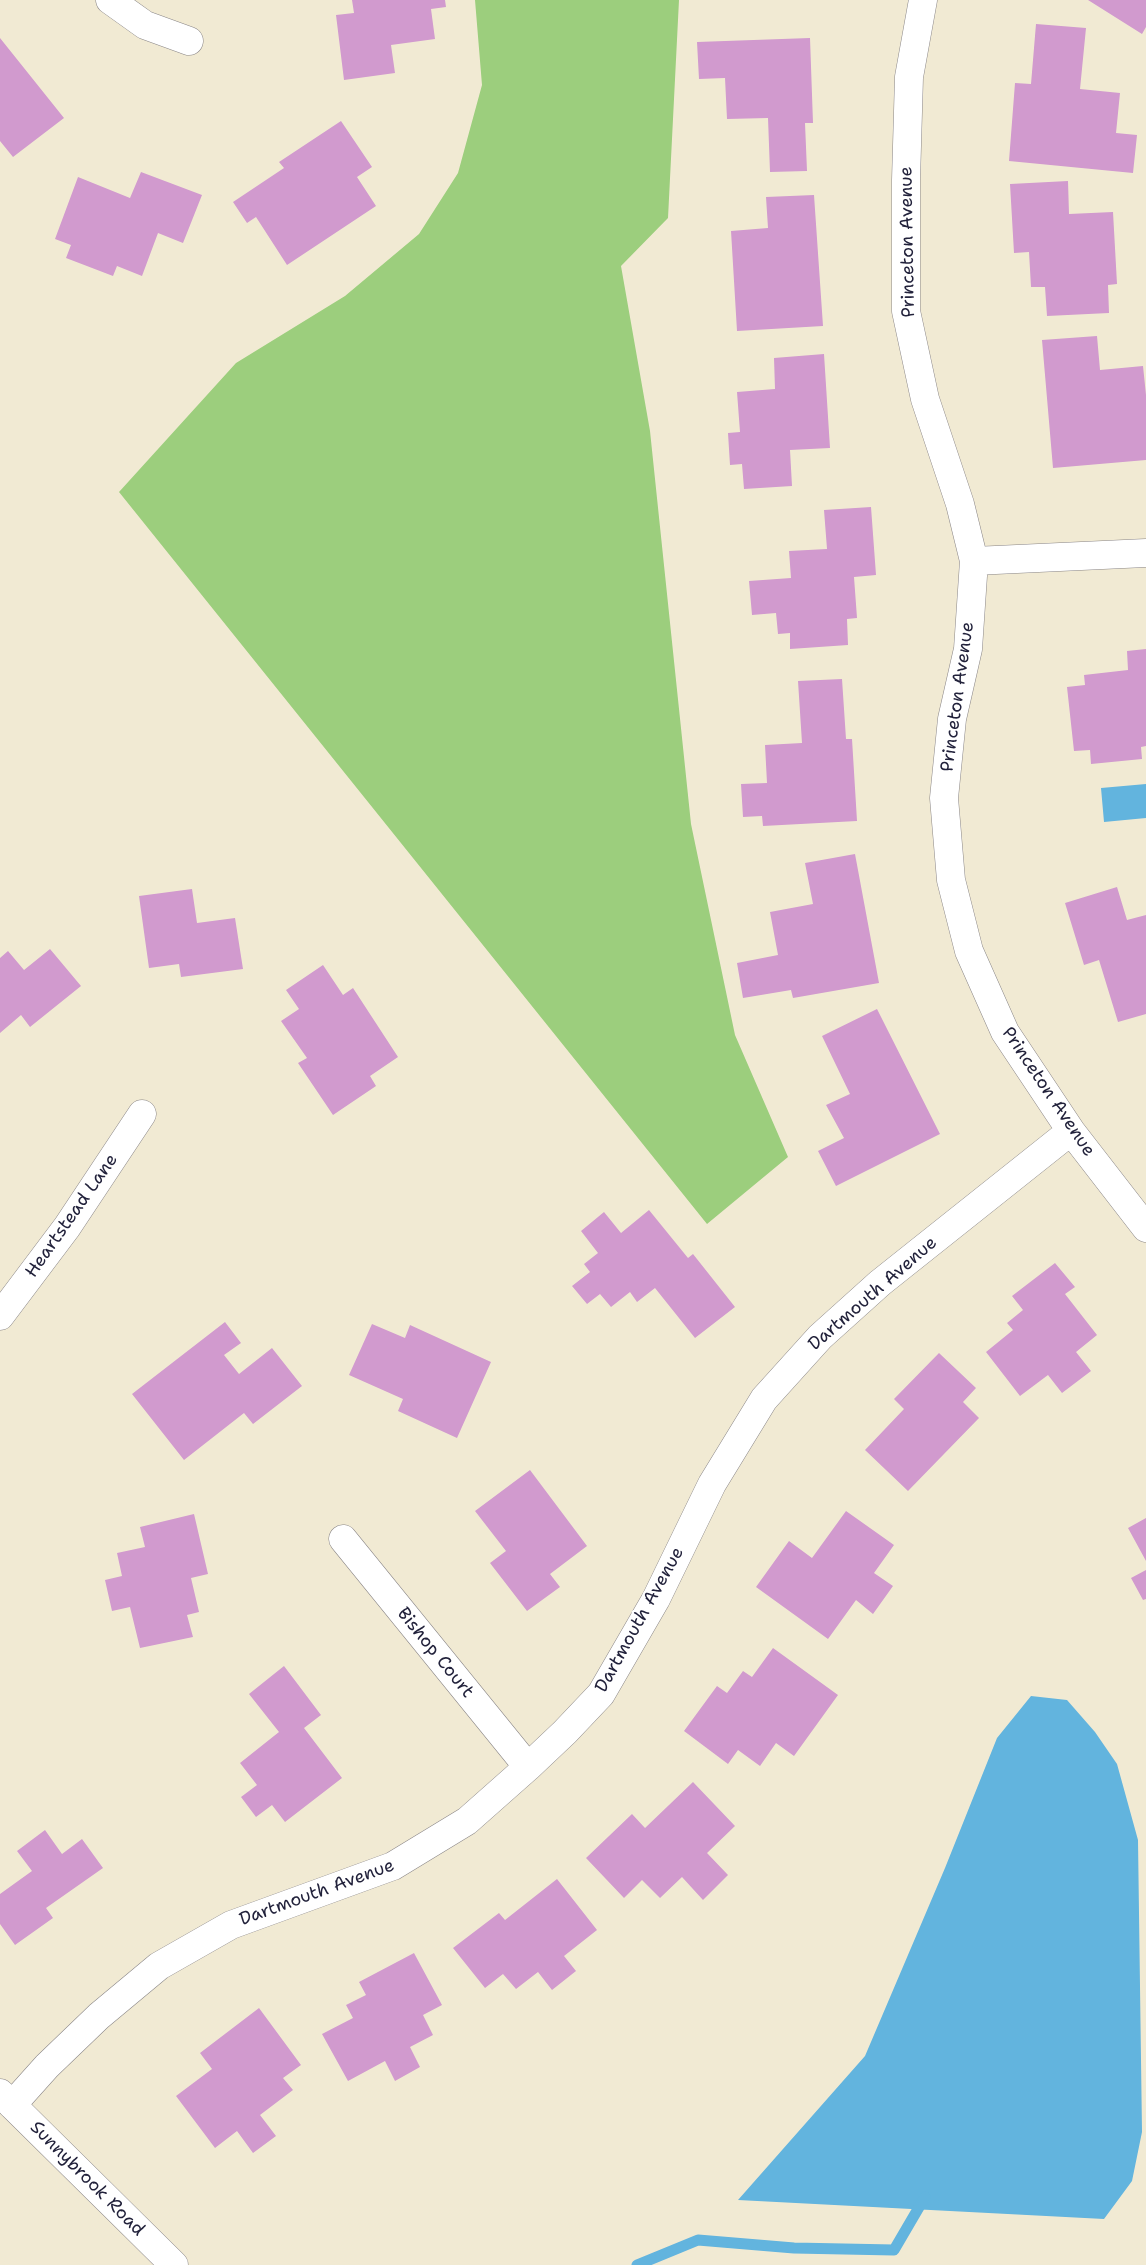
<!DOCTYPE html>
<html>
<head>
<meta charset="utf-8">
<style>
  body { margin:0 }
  canvas { display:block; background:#f1ead3 }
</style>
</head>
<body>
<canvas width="1146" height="2265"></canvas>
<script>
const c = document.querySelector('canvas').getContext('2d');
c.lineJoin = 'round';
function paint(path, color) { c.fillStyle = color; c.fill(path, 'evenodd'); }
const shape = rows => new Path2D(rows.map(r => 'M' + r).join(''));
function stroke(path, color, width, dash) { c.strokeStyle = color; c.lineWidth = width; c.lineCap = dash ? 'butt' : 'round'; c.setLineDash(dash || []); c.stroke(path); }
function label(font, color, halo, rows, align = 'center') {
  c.font = font + ' "Shantell Sans",sans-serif'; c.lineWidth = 4.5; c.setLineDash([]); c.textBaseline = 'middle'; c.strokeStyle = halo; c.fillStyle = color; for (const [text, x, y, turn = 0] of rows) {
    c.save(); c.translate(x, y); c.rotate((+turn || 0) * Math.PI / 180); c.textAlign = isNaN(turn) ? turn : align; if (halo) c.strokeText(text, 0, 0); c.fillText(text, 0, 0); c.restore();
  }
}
paint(shape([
  [475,0,679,0,668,218,621,266,650,431,691,824,735,1035,788,1157,707,1224,119,492,236,363,345,296,419,234,458,173,482,85]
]), '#9cce7d');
paint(shape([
  [1146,784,1146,818,1104,822,1101,788],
  [1031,1696,1067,1700,1095,1732,1117,1764,1138,1840,1142,2132,1132,2181,1104,2219,738,2200,865,2056,945,1868,997,1738]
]), '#62b4de');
stroke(shape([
  [637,2265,698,2240,794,2248,894,2250,925,2197]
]), '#62b4de', 11);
paint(shape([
  [352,0,445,0,446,7,431,9,435,39,391,45,395,73,344,80,336,15,354,13],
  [1088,0,1146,0,1146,27,1142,34],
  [1036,24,1086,28,1080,89,1120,93,1116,133,1137,135,1133,173,1009,161,1015,83,1031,84],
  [0,38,64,118,13,157,0,141],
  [810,38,813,123,805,123,807,171,770,172,768,118,727,119,725,78,699,79,697,42],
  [341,121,372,167,357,177,376,206,287,265,256,217,247,223,233,202,284,168,279,162],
  [141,172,202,195,183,243,158,233,142,276,117,266,113,276,66,258,71,245,55,239,78,177,130,198],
  [1068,181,1069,214,1113,212,1117,284,1108,285,1109,313,1047,316,1045,287,1031,287,1029,252,1014,253,1010,184],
  [814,195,823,326,737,331,731,231,768,228,766,197],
  [1097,336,1100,370,1143,366,1146,395,1146,460,1053,468,1042,340],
  [824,354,830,448,790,450,792,486,744,489,742,464,730,465,728,433,740,432,737,392,775,389,774,358],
  [871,507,876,575,854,577,857,618,847,619,848,645,790,649,790,633,778,634,776,613,752,615,749,581,791,578,789,551,827,549,824,510],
  [1146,649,1146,746,1141,747,1142,759,1091,764,1090,750,1074,751,1067,687,1085,685,1084,675,1128,670,1127,651],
  [842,679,846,739,852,739,857,821,763,826,762,816,743,817,741,784,767,783,765,745,802,743,798,681],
  [855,854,879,983,793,998,791,990,743,998,737,963,778,955,770,912,813,904,805,863],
  [1117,887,1127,920,1146,915,1146,1014,1118,1022,1099,960,1084,965,1065,903],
  [192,889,197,923,235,918,243,969,181,977,179,964,149,968,139,896],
  [50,949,81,986,30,1027,21,1015,0,1033,0,958,8,951,24,970],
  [323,965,343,995,353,988,398,1057,370,1076,376,1086,333,1115,298,1063,307,1058,281,1021,299,1009,286,990],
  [877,1009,940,1134,836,1186,818,1151,844,1138,826,1105,850,1094,822,1036],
  [649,1210,688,1258,693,1254,735,1307,695,1338,655,1288,637,1302,630,1292,611,1307,600,1294,587,1304,572,1286,590,1272,584,1264,598,1253,581,1231,604,1212,621,1233],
  [1055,1263,1075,1287,1065,1294,1097,1335,1076,1352,1091,1371,1062,1393,1048,1375,1020,1396,986,1352,1013,1330,1007,1323,1023,1310,1012,1296],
  [225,1322,241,1343,224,1355,239,1374,272,1348,302,1386,253,1424,244,1413,184,1460,132,1394],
  [372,1324,405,1338,410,1325,491,1362,457,1438,398,1411,403,1399,349,1375],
  [939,1353,976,1388,963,1402,979,1418,908,1491,865,1450,904,1409,894,1399],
  [530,1470,587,1546,550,1574,560,1587,527,1611,490,1563,506,1551,475,1511],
  [846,1511,894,1545,874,1573,893,1586,873,1614,856,1600,828,1639,756,1587,789,1541,812,1558],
  [194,1514,208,1574,191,1578,199,1612,187,1615,193,1637,140,1648,130,1607,112,1611,105,1580,122,1576,117,1553,145,1547,140,1527],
  [1146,1518,1146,1561,1128,1528],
  [1146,1570,1146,1599,1143,1600,1131,1578],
  [773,1648,838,1695,794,1756,776,1743,760,1766,738,1750,728,1764,684,1731,717,1686,727,1693,743,1671,752,1677],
  [284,1666,321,1715,304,1728,342,1778,285,1822,272,1805,256,1817,241,1797,257,1785,240,1763,279,1732,249,1694],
  [693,1782,735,1826,707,1853,728,1875,703,1900,682,1877,660,1898,642,1880,624,1898,586,1858,632,1814,645,1828],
  [45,1830,62,1854,82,1839,103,1868,46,1908,53,1918,15,1945,0,1924,0,1894,32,1871,17,1851],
  [557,1879,597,1930,564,1956,576,1971,552,1990,538,1972,516,1989,503,1974,485,1988,453,1948,499,1913,505,1920],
  [414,1953,442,2005,423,2015,433,2035,410,2047,420,2067,395,2081,385,2061,348,2081,322,2034,353,2018,346,2005,366,1995,359,1982],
  [259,2008,301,2065,283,2078,293,2090,260,2115,276,2136,253,2153,237,2131,215,2148,176,2096,212,2069,200,2053]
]), '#d19ace');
const minor = shape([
  [110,0,145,25,189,41],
  [923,0,909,77,906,180,906,311,925,399,960,504,974,561,968,649,952,719,944,798,951,880,969,951,1005,1032,1071,1131,1146,1228],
  [974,561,1146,553],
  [0,1316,67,1227,142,1114],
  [343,1539,528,1767],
  [0,2093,174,2265],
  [12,2105,47,2066,99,2016,159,1966,231,1925,393,1866,467,1821,528,1767,565,1732,601,1694,656,1599,712,1484,764,1399,820,1337,880,1283,1071,1131]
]);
stroke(minor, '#8a8687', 29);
stroke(minor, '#fff', 28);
label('18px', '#22223b', '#fff', [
  ["Princeton Avenue",908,242,-91],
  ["Princeton Avenue",958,697,-82],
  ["Princeton Avenue",1048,1092,56],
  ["Heartstead Lane",72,1216,-55],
  ["Dartmouth Avenue",873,1294,-41],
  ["Dartmouth Avenue",640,1620,-61],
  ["Bishop Court",435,1653,51],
  ["Dartmouth Avenue",317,1893,-20],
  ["Sunnybrook Road",87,2179,45]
]);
</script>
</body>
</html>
